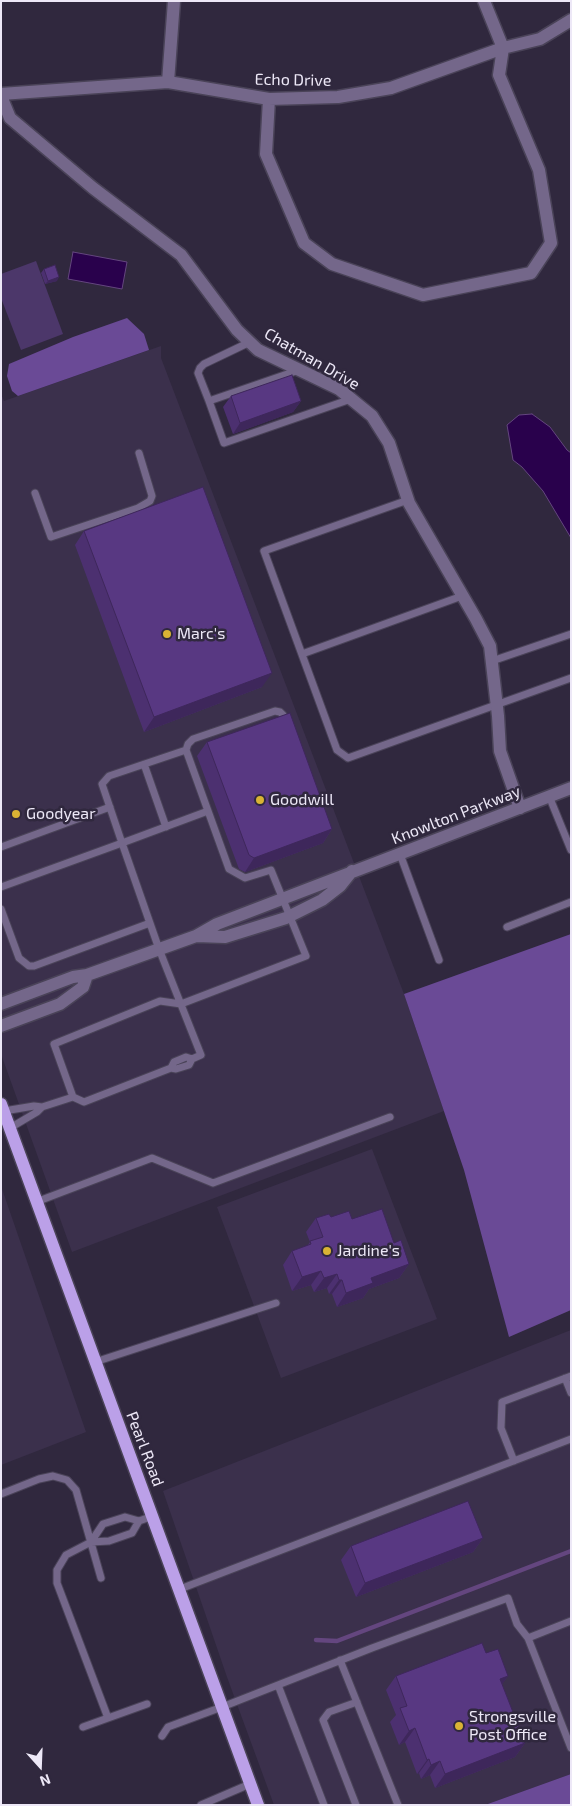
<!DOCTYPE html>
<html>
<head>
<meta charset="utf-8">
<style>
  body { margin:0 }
  #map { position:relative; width:572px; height:1806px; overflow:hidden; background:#30283e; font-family:"Exo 2",sans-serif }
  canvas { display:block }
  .frame { position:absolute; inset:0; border:2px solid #ede8f7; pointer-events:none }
  .north { position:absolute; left:15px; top:1741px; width:50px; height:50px; -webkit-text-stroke:4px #30283e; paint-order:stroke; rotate:160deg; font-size:14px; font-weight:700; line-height:20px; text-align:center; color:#ede8f7 }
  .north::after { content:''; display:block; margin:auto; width:18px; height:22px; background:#ede8f7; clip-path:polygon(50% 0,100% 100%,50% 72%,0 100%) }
</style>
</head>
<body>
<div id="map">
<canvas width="572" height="1806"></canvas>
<div class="frame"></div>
<div class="north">N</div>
</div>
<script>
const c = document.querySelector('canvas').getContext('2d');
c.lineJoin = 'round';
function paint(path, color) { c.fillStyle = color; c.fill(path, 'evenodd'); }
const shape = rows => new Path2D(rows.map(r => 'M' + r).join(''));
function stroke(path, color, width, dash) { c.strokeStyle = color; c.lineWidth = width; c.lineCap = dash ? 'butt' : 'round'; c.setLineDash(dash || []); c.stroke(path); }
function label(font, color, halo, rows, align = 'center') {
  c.font = font + ' "Exo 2",sans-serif'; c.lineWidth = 5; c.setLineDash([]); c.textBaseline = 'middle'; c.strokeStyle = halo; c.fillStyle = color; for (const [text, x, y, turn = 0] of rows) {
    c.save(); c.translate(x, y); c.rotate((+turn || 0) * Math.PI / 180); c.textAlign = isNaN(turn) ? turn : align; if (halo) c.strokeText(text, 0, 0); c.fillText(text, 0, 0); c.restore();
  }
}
paint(shape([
  [161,346,161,358,404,994,444,1111,72,1252,1,1054,1,394,4,401],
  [372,1149,437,1319,281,1378,217,1207],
  [1,1186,86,1432,1,1465],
  [571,1330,571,1774,485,1805,274,1805,227,1677,163,1491]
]), '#3b304c');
paint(shape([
  [36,261,63,334,21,350,1,298,1,274]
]), '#4c376a');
paint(shape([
  [127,318,144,334,149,350,18,396,12,391,7,376,9,364,73,337],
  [571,934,571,1310,509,1337,464,1170,404,994],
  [571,1774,571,1805,485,1805]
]), '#6a4a96');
const water = shape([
  [73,252,127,262,122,289,68,279,73,252],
  [532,414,550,427,567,450,571,453,571,538,543,491,522,467,513,460,507,425,519,415,532,414]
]);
paint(water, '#29014c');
stroke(water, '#64467f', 1);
stroke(shape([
  [316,1640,337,1641,571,1551]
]), '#64467f', 4.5);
const lane = shape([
  [299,370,209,401,224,443,351,399],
  [209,401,198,373,200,368,204,364,250,342],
  [35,493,51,537,138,508,150,501,152,496,139,453],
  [408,500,264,551,337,750,348,758,571,678],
  [302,654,462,596],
  [492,661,571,634],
  [186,750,109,776,102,784,122,843,208,811],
  [144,764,166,827],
  [549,796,571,850],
  [1,847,110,807],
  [400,854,439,960],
  [1,887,122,843,159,949,201,1055,192,1059,186,1057,174,1062,171,1068],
  [1,909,19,958,29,966,34,966,150,923],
  [507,927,571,902],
  [73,1097,84,1102,171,1068,176,1069,189,1065,192,1059],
  [4,1111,34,1106,42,1107],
  [10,1128,37,1112,42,1107,73,1097,54,1044,160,1001,181,1004,306,956,271,870,245,878,229,869,186,750,188,744,193,739,275,711,280,712,283,715,287,722],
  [36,1202,152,1158,213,1183,390,1117],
  [95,1362,276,1303],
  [565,1378,571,1393],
  [514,1461,501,1428,502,1402,571,1376],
  [1,1494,39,1479,53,1476,67,1480,76,1490,101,1578],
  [139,1521,132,1533,109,1541,91,1542,66,1555,57,1570,57,1583,108,1718,147,1704],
  [91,1542,103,1524,125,1517,139,1521,153,1516],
  [180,1589,571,1439],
  [528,1638,571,1621],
  [340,1660,398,1805],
  [278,1685,324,1805],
  [83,1727,108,1718],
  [162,1736,168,1727,222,1707,372,1648,508,1598,517,1624,528,1638,571,1748],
  [201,1805,250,1784],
  [356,1805,323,1720,329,1712,357,1702]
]);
const street = shape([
  [168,82,174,1],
  [1,94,168,82,269,99,338,97,391,88,503,48,540,39,571,20],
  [1,96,10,118,93,188,181,255,237,330,258,350,339,389,372,416,389,443,409,503,476,619,490,646,498,716,500,751,520,808],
  [269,99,266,154,304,243,332,264,423,295,531,273,551,243,539,170,499,75,503,48,484,1],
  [196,936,225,937,286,918,322,900,340,886,352,871],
  [1,1004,73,977,87,975,196,936,217,924,571,788],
  [1,1026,60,1004,83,987,87,975]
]);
const primary = shape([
  [1,1104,258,1805]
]);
stroke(lane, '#4a4358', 9);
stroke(street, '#4a4358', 15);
stroke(primary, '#4a4358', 15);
stroke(lane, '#74678a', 7);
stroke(street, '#74678a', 12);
stroke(primary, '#bba0e8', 12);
paint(shape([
  [44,269,57,281,45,284,41,273],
  [231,396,301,401,293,412,233,434,223,407],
  [84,531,262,687,144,732,75,545],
  [207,742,332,829,323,843,245,872,239,869,197,756],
  [331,1217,352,1219,394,1243,409,1264,399,1278,369,1289,363,1298,337,1307,332,1294,329,1294,327,1288,314,1292,311,1285,292,1291,283,1265,292,1251,307,1246,310,1242,306,1232,316,1218],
  [483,1538,473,1552,356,1597,341,1560,351,1546],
  [486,1653,508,1676,502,1684,525,1743,515,1757,435,1788,430,1775,421,1779,419,1773,417,1774,405,1742,399,1745,390,1722,396,1715,386,1690,396,1676]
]), '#4c3070');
paint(shape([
  [59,277,57,281,45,284,48,281],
  [301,401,293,412,233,434,240,423],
  [272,673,262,687,144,732,154,717],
  [332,829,323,843,245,872,254,858],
  [409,1264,399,1278,369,1289,363,1298,337,1307,346,1293,371,1278],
  [321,1271,311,1285,292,1291,302,1277],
  [337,1274,327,1288,314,1292,324,1278],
  [339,1280,342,1280,332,1294,329,1294],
  [483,1538,473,1552,356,1597,365,1583],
  [508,1676,498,1690,500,1679],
  [415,1728,405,1742,399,1745,409,1731],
  [525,1743,515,1757,435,1788,445,1774],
  [429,1759,419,1773,417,1774,427,1760],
  [440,1761,430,1775,421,1779,431,1765]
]), '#3e275b');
const building = shape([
  [55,265,59,277,48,281,44,269,55,265],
  [292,375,301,401,240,423,231,396,292,375],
  [203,487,272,673,154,717,84,531,203,487],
  [290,713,332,829,254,858,249,855,207,742,290,713],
  [382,1209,394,1243,401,1240,409,1264,371,1278,373,1283,346,1293,342,1280,339,1280,337,1274,324,1278,321,1271,302,1277,292,1251,311,1244,310,1241,323,1237,316,1218,329,1214,331,1217,349,1211,352,1219,382,1209],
  [468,1501,483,1538,365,1583,351,1546,468,1501],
  [482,1643,486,1653,498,1649,508,1676,500,1679,525,1743,445,1774,440,1761,431,1765,429,1759,427,1760,415,1728,409,1731,400,1708,407,1706,396,1676,482,1643]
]);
paint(building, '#583882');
stroke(building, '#3e275b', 1);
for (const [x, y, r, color] of [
  [167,634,5,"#d9b334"],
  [260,800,5,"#d9b334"],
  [16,814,5,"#d9b334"],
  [327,1251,5,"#d9b334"],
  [459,1726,5,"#d9b334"]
]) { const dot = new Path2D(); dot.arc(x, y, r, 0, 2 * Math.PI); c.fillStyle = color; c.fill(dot); stroke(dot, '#30283e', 2); }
label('16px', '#ede8f7', '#30283e', [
  ["Echo Drive",293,80,1],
  ["Chatman Drive",312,359,30],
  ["Knowlton Parkway",456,815,-21],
  ["Pearl Road",145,1449,69]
]);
label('16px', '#ede8f7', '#30283e', [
  ["Marc's",177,634],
  ["Goodwill",270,800],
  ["Goodyear",26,814],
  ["Jardine's",337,1251],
  ["Strongsville",469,1717],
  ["Post Office",469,1735]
], 'left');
</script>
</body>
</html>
